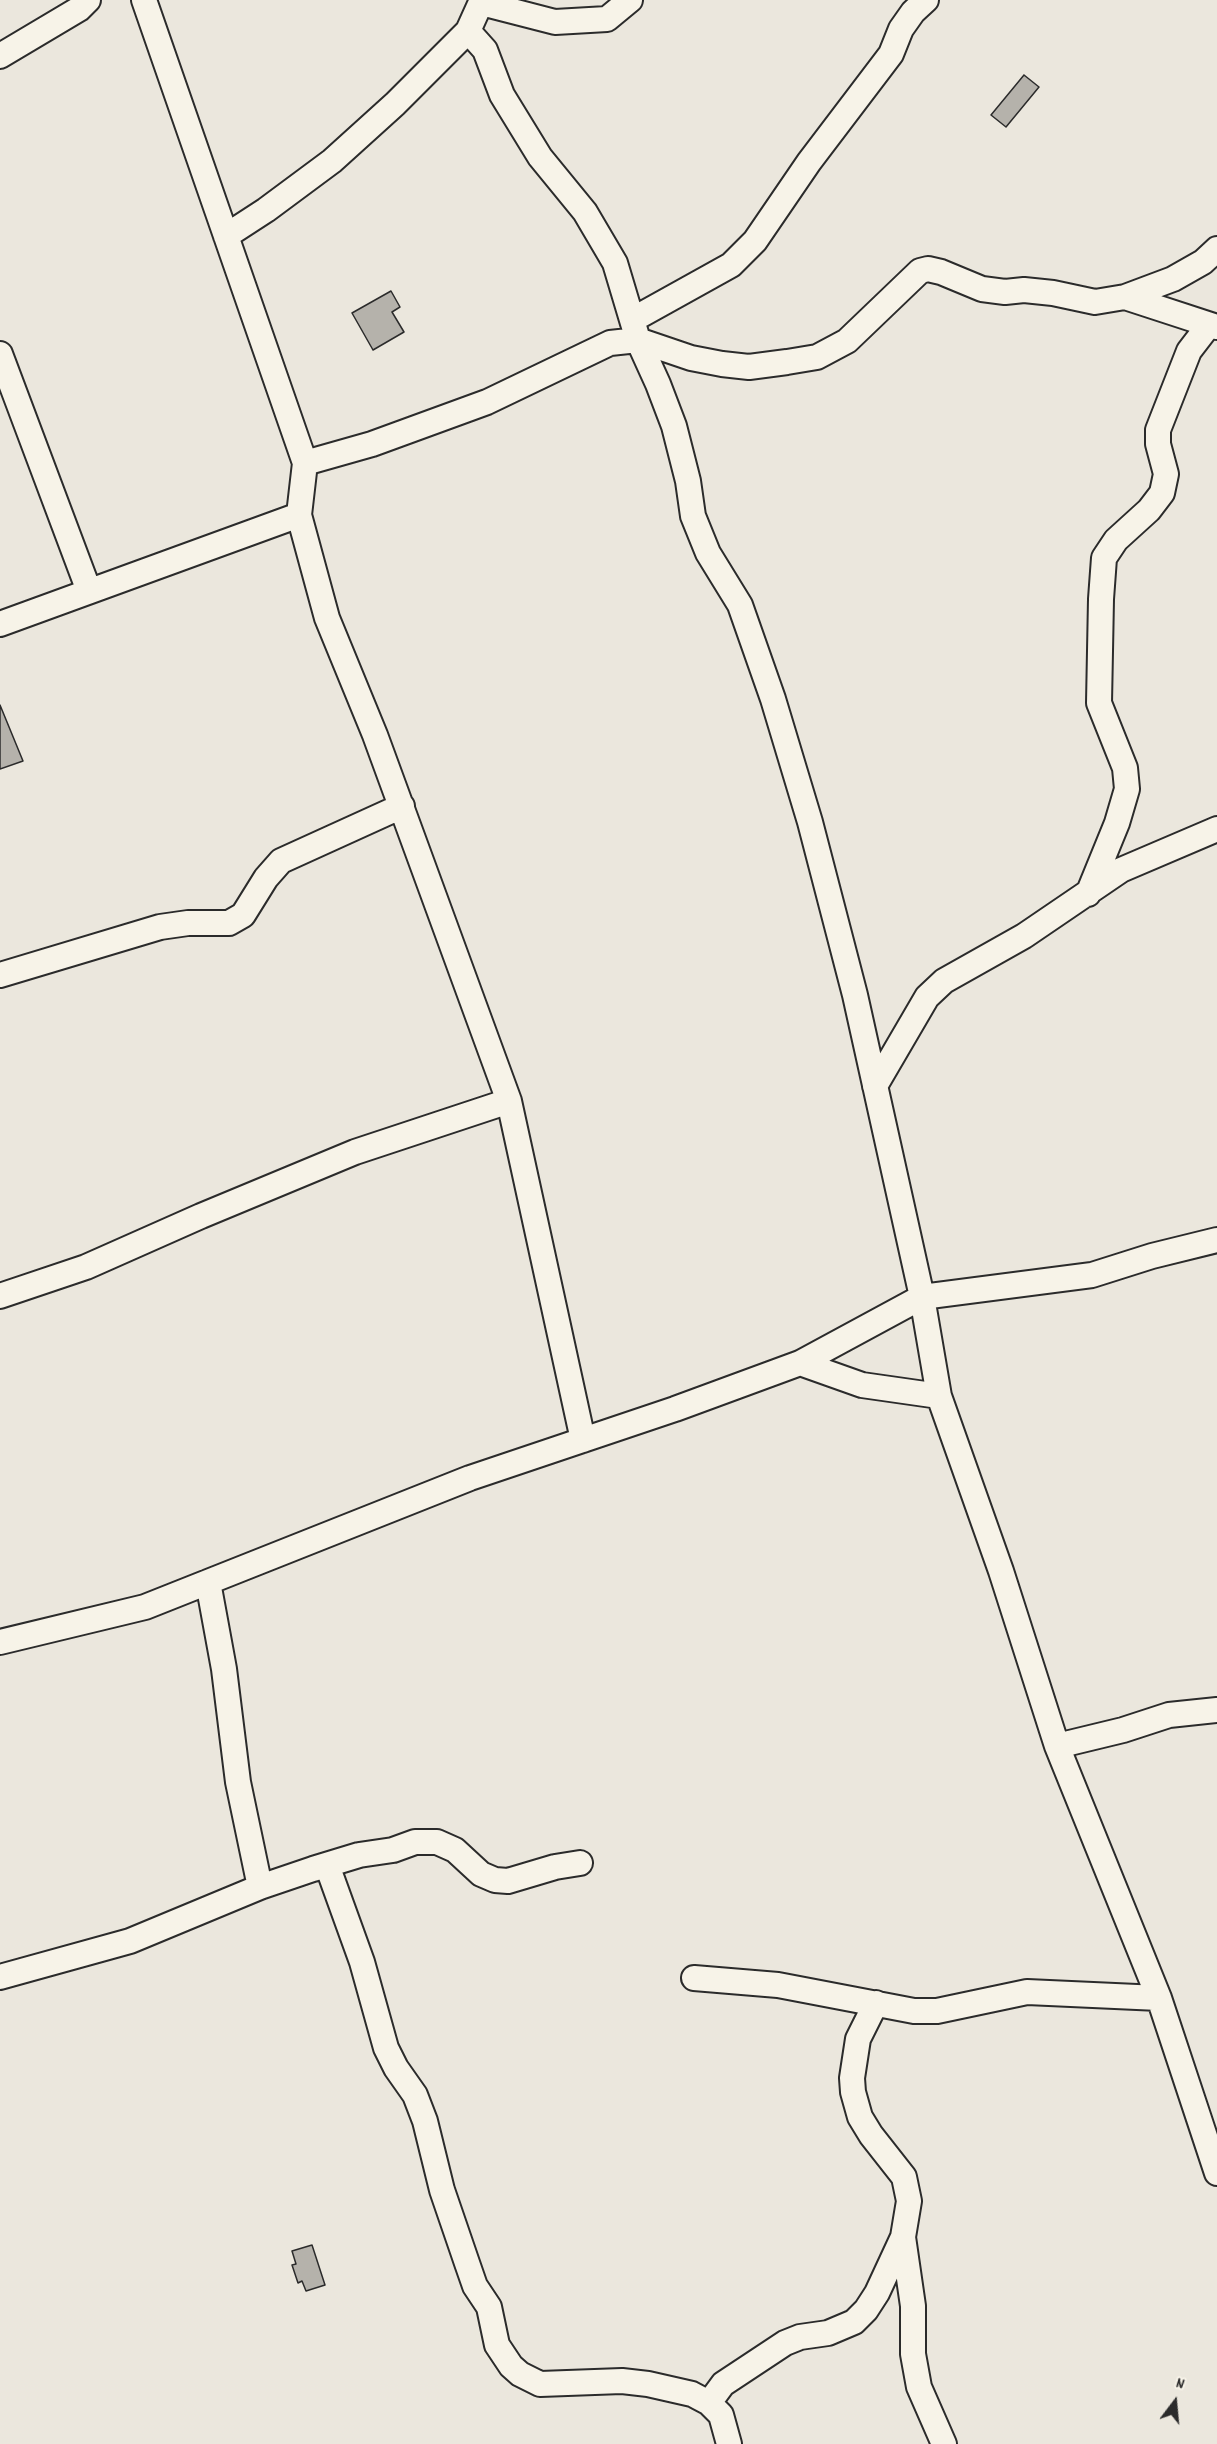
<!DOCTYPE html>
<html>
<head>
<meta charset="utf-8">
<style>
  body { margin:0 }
  #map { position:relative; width:1217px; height:2444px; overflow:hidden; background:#ebe7dd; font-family:Dekko,sans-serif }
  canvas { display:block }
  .north { position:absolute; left:1145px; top:2372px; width:60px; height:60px; -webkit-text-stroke:4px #f7f3e8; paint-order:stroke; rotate:16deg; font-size:16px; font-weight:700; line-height:24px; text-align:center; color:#2b2b2b }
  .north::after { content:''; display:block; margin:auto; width:21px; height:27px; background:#2b2b2b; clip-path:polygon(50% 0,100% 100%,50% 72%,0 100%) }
</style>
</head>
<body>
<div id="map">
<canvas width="1217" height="2444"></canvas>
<div class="north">N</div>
</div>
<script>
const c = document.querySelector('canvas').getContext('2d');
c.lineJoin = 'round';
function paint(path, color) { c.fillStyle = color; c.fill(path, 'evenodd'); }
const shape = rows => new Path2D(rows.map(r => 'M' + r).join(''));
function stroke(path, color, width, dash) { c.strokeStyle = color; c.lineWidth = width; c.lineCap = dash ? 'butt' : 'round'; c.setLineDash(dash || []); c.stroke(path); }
const building = shape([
  [1024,75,1039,87,1006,127,991,115,1024,75],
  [391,291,400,307,392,312,404,332,373,350,352,313,391,291],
  [0,705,23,761,0,769,0,705],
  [312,2245,325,2285,306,2291,302,2281,298,2283,292,2265,296,2264,292,2251,312,2245]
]);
paint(building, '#b5b2ab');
stroke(building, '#2b2b2b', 1.5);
const minor = shape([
  [144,0,305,463,299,515,327,618,375,735,509,1101,583,1440],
  [482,0,468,31,485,50,502,95,540,157,585,212,615,263,638,340,658,384,674,426,688,481,693,516,708,553,740,605,773,699,810,822,855,995,922,1297,939,1396,1001,1571,1057,1746,1159,1998,1217,2173],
  [481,3,555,22,607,19,630,0],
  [0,56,79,9,88,0],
  [226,236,266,210,332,161,395,104,468,31],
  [1125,297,1217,327],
  [632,320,731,265,755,241,809,162,891,54,901,29,913,12,926,0],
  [0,354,89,591],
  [305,463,372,444,487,402,610,343,638,340,691,358,722,364,749,367,787,362,817,357,847,341,920,271,928,269,941,272,982,289,1005,292,1024,290,1053,293,1095,302,1125,297,1173,279,1203,262,1217,249],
  [0,624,299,515],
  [1088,894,1117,823,1127,789,1125,768,1099,703,1101,599,1104,558,1116,540,1149,510,1162,493,1166,474,1158,444,1158,430,1189,351,1209,325],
  [0,975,160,927,188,923,229,923,243,915,266,878,281,861,402,806],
  [875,1086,927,997,944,981,1024,936,1121,870,1217,829],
  [0,1296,86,1267,201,1216,355,1152,509,1101],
  [800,1363,862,1385,939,1396],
  [208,1582,224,1669,238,1782,260,1887],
  [0,1642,145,1607,470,1478,675,1409,800,1363,922,1297,1092,1275,1152,1256,1217,1240],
  [1057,1746,1123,1730,1169,1715,1217,1710],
  [327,1865,362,1962,386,2048,396,2068,415,2095,425,2121,442,2190,467,2263,475,2286,489,2307,497,2345,511,2366,520,2374,540,2384,622,2381,648,2384,692,2394,709,2403],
  [0,1977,130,1941,260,1887,313,1869,359,1855,393,1850,415,1842,437,1842,455,1850,481,1874,495,1880,508,1881,555,1867,580,1863],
  [694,1978,778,1985,914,2011,937,2011,1027,1992,1159,1998],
  [903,2237,913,2306,913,2354,919,2387,944,2444],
  [729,2444,721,2415,709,2403,723,2384,785,2343,800,2337,828,2333,854,2322,866,2310,877,2293,903,2237,909,2201,904,2177,871,2135,860,2117,853,2092,852,2078,858,2039,876,2003]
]);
stroke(minor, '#2b2b2b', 28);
stroke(minor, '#f7f3e8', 24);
</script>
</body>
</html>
